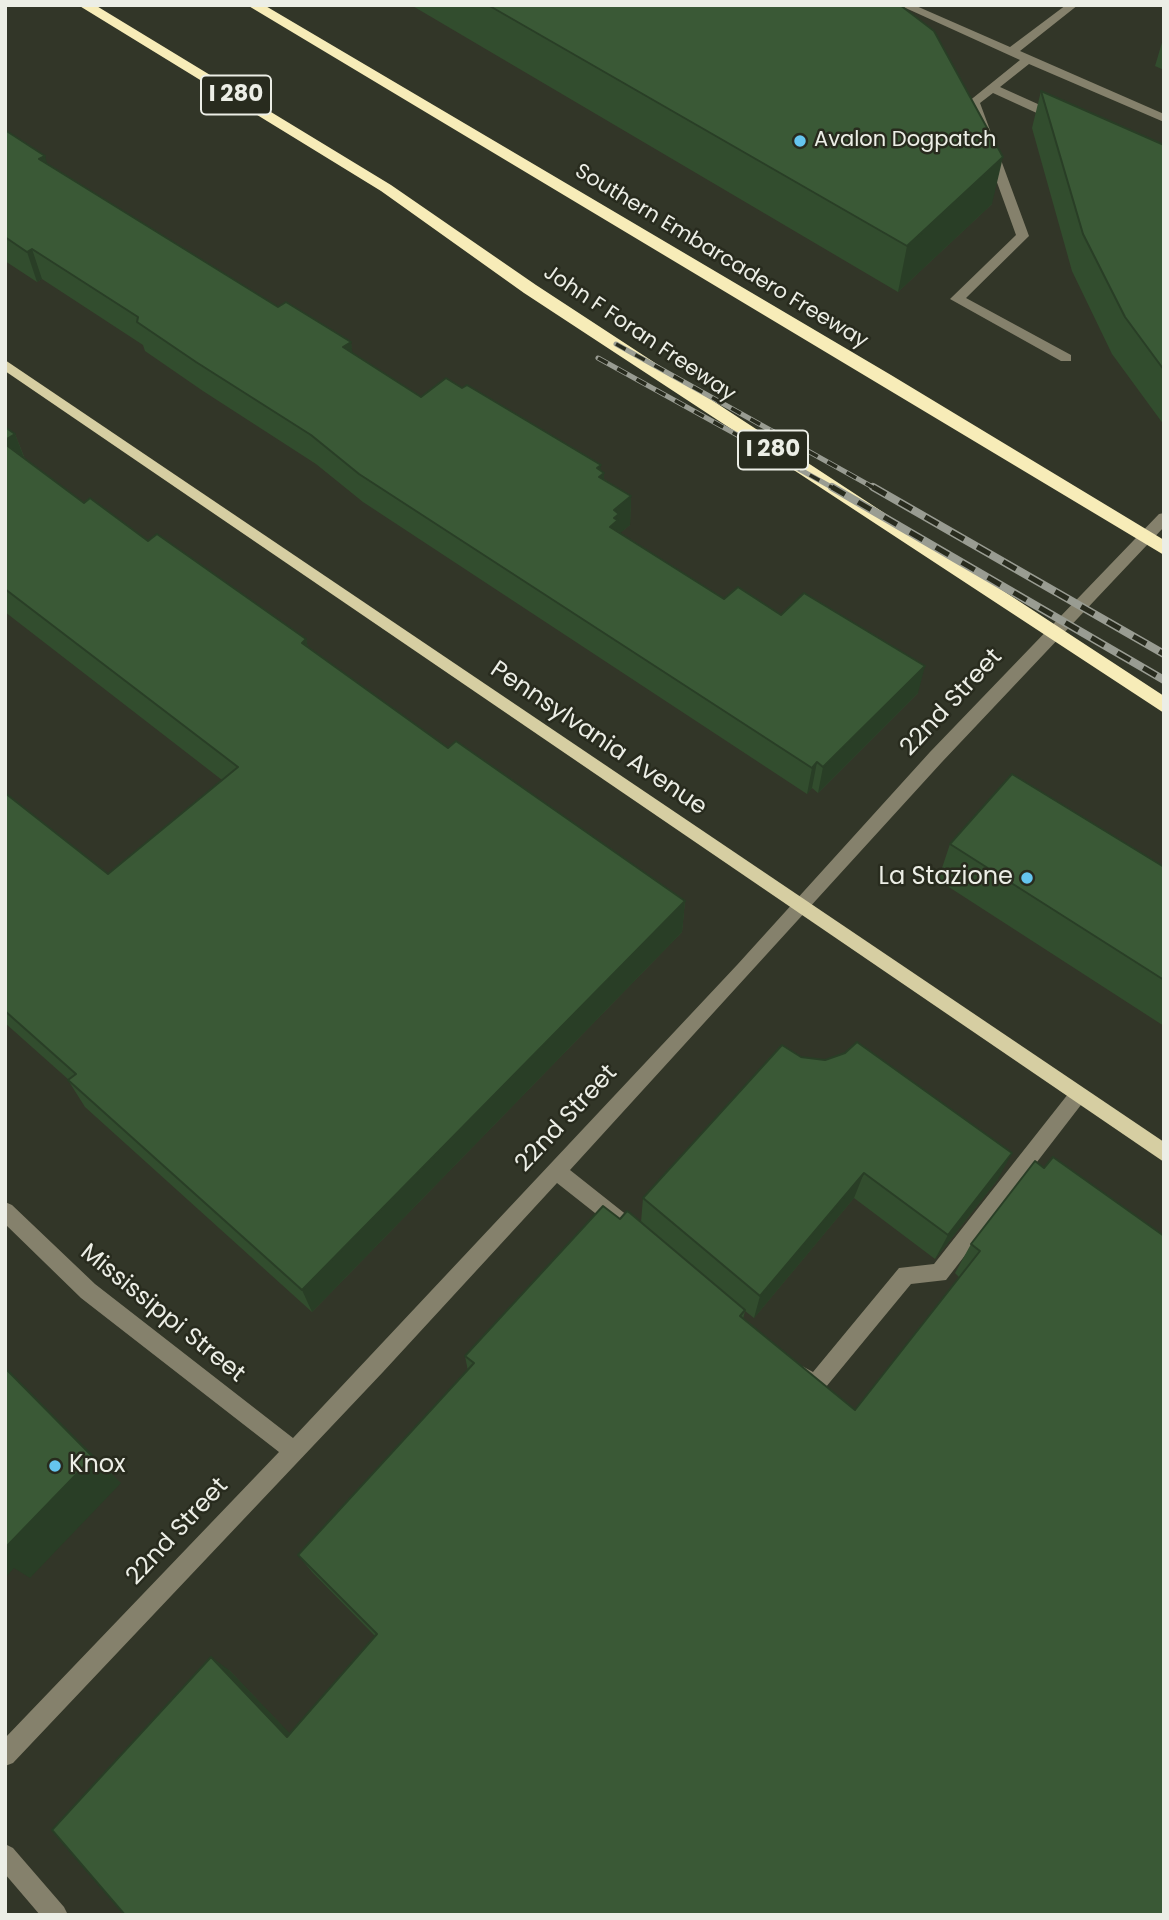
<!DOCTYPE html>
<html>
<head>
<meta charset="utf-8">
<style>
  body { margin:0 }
  #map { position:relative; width:1169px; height:1920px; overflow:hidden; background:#323628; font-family:Poppins,sans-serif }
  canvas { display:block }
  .frame { position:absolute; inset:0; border:7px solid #eceee6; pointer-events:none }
</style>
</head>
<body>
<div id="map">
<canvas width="1169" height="1920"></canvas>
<div class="frame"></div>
</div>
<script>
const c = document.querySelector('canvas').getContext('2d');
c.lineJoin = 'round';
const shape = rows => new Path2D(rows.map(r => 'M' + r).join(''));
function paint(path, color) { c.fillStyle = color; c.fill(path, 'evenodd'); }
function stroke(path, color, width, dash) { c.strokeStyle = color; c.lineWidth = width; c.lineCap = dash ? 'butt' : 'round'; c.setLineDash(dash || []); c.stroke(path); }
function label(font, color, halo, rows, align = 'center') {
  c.font = font + ' Poppins,sans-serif'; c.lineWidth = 5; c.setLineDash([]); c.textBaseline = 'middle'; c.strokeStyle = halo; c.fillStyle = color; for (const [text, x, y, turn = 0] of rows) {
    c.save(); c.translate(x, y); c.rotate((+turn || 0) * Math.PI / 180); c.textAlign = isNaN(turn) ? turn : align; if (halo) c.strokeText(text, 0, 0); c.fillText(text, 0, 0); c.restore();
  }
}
paint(shape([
  [899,5,914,5,1010,47,1066,5,1078,5,1020,51,1164,114,1164,122,1029,64,1000,87,1060,114,1060,120,1052,120,993,93,980,103,1029,236,966,298,1071,355,1071,361,1061,361,950,299,1016,235,968,102,1020,60,899,5],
  [1164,513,1164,527,942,762,570,1170,628,1216,631,1222,628,1228,621,1231,614,1228,557,1183,383,1372,13,1763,5,1766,5,1738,279,1452,81,1298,5,1224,5,1202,12,1205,95,1284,293,1438,737,965,930,752,1159,514,1164,513],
  [1078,1087,1084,1089,1087,1095,1084,1101,946,1280,911,1284,821,1393,814,1396,795,1383,792,1376,795,1369,802,1366,813,1372,899,1268,934,1264,1072,1089,1078,1087],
  [5,1844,13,1848,64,1907,68,1915,40,1915,5,1874,5,1844]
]), '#85816c');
paint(shape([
  [5,360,1164,1142,1164,1162,5,371,5,360]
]), '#d6cea2');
paint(shape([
  [78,5,95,5,391,185,536,285,1164,696,1164,713,524,293,381,191,78,5],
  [247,5,264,5,891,375,1164,540,1164,555,247,5]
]), '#f7ecb8');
const railFar1 = shape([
  [616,344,876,489],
  [598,358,835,489]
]);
const rail = shape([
  [832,487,1164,680],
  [873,487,1164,654]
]);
stroke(railFar1, '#999c92', 5);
stroke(rail, '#999c92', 8);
stroke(railFar1, '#282b1e', 3.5, [11]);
stroke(rail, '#282b1e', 5, [15]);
paint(shape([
  [411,5,900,5,992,204,898,292],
  [1164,36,1164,70,1155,66],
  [1041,91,1164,145,1164,425,1112,354,1072,271,1032,128],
  [5,130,48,164,278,307,351,342,352,353,421,397,604,473,604,479,631,496,630,525,620,533,724,599,781,615,918,693,818,793,812,788,807,794,363,502,316,464,203,391,145,351,143,345,42,279,37,282,5,261],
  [5,427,15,434,25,459,84,503,148,541,306,639,308,648,448,748,685,901,682,932,312,1312,85,1107,68,1080,69,1080,5,1023,5,793,108,874,222,780,5,612],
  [950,844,1164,867,1164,1026,938,880],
  [782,1045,998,1179,935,1259,854,1198,754,1318,745,1311,743,1319,855,1410,959,1277,955,1273,971,1244,1044,1168,1164,1236,125,1915,229,1670,290,1734,375,1636,312,1572,298,1555,468,1371,465,1356,620,1219,641,1222,643,1198]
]), '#324d2e');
paint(shape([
  [45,156,54,186,39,159],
  [1003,157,992,204,898,292,907,246],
  [32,249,42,279,37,282,27,252],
  [351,342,355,371,343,347],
  [15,434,29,471,5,449,5,440],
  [601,465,600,475,604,473,604,501,597,468],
  [631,496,630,525,619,534,610,527,614,510],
  [306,639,314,674,302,643],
  [925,666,918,693,818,793,823,767],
  [817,762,812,788,807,794,812,768],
  [685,901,682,932,312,1312,302,1290],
  [1012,1153,998,1179,935,1259,948,1235],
  [864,1173,854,1198,754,1318,760,1296],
  [5,1367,121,1483,30,1578,14,1568,5,1578],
  [211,1657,229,1670,302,1746,287,1737]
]), '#293e26');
const building = shape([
  [488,5,900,5,934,31,1003,157,907,246,488,5],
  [1041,91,1164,145,1164,370,1125,317,1083,234,1041,91],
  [5,130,45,156,39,159,278,307,286,302,351,342,343,347,421,397,446,378,462,388,467,385,601,465,597,468,604,473,599,477,631,496,614,510,619,514,614,518,618,520,610,527,724,599,738,587,781,615,804,593,925,666,823,767,817,762,812,768,359,474,311,435,196,362,137,322,138,317,32,249,27,252,5,237,5,130],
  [5,427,15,434,5,440,5,427],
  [5,444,84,503,90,498,148,541,157,534,306,639,302,643,448,748,456,741,685,901,302,1290,68,1080,76,1074,5,1011,5,793,108,874,238,767,5,589,5,444],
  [1012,774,1164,867,1164,980,950,844,1012,774],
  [857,1042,1012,1153,948,1235,864,1173,760,1296,643,1198,782,1045,801,1057,825,1060,845,1053,857,1042],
  [1053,1157,1164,1236,1164,1915,125,1915,52,1830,211,1657,287,1737,377,1634,298,1555,474,1363,465,1356,603,1206,620,1219,627,1211,630,1213,745,1310,740,1316,855,1410,980,1251,971,1244,1035,1161,1044,1168,1053,1157],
  [5,1368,93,1457,5,1548,5,1368]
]);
paint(building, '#3a5936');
stroke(building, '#293e26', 2);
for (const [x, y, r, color] of [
  [800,141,7,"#65c5ef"],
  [1027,878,7,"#65c5ef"],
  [55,1466,7,"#65c5ef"]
]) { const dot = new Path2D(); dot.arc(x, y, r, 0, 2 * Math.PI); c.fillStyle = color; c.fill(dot); stroke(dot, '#282b1e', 2.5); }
label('21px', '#eceee6', '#282b1e', [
  ["Avalon Dogpatch",814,141]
], 'left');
label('21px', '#eceee6', '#282b1e', [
  ["Southern Embarcadero Freeway",721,257,31],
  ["John F Foran Freeway",639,334,34]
]);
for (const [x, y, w] of [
  [236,95,70],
  [773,450,70]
]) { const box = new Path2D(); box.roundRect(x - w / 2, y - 19.5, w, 39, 5); c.fillStyle = '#282b1e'; c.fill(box); stroke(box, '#eceee6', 2); }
label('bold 23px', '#eceee6', null, [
  ["I 280",236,95],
  ["I 280",773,450]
]);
label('24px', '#eceee6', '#282b1e', [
  ["22nd Street",952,703,-47],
  ["Pennsylvania Avenue",598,739,34],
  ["22nd Street",567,1119,-47],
  ["Mississippi Street",162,1314,39],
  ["22nd Street",178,1532,-47]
]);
label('24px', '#eceee6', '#282b1e', [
  ["La Stazione",1013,878],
  ["Knox",69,1466,"left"]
], 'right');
</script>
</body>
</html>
